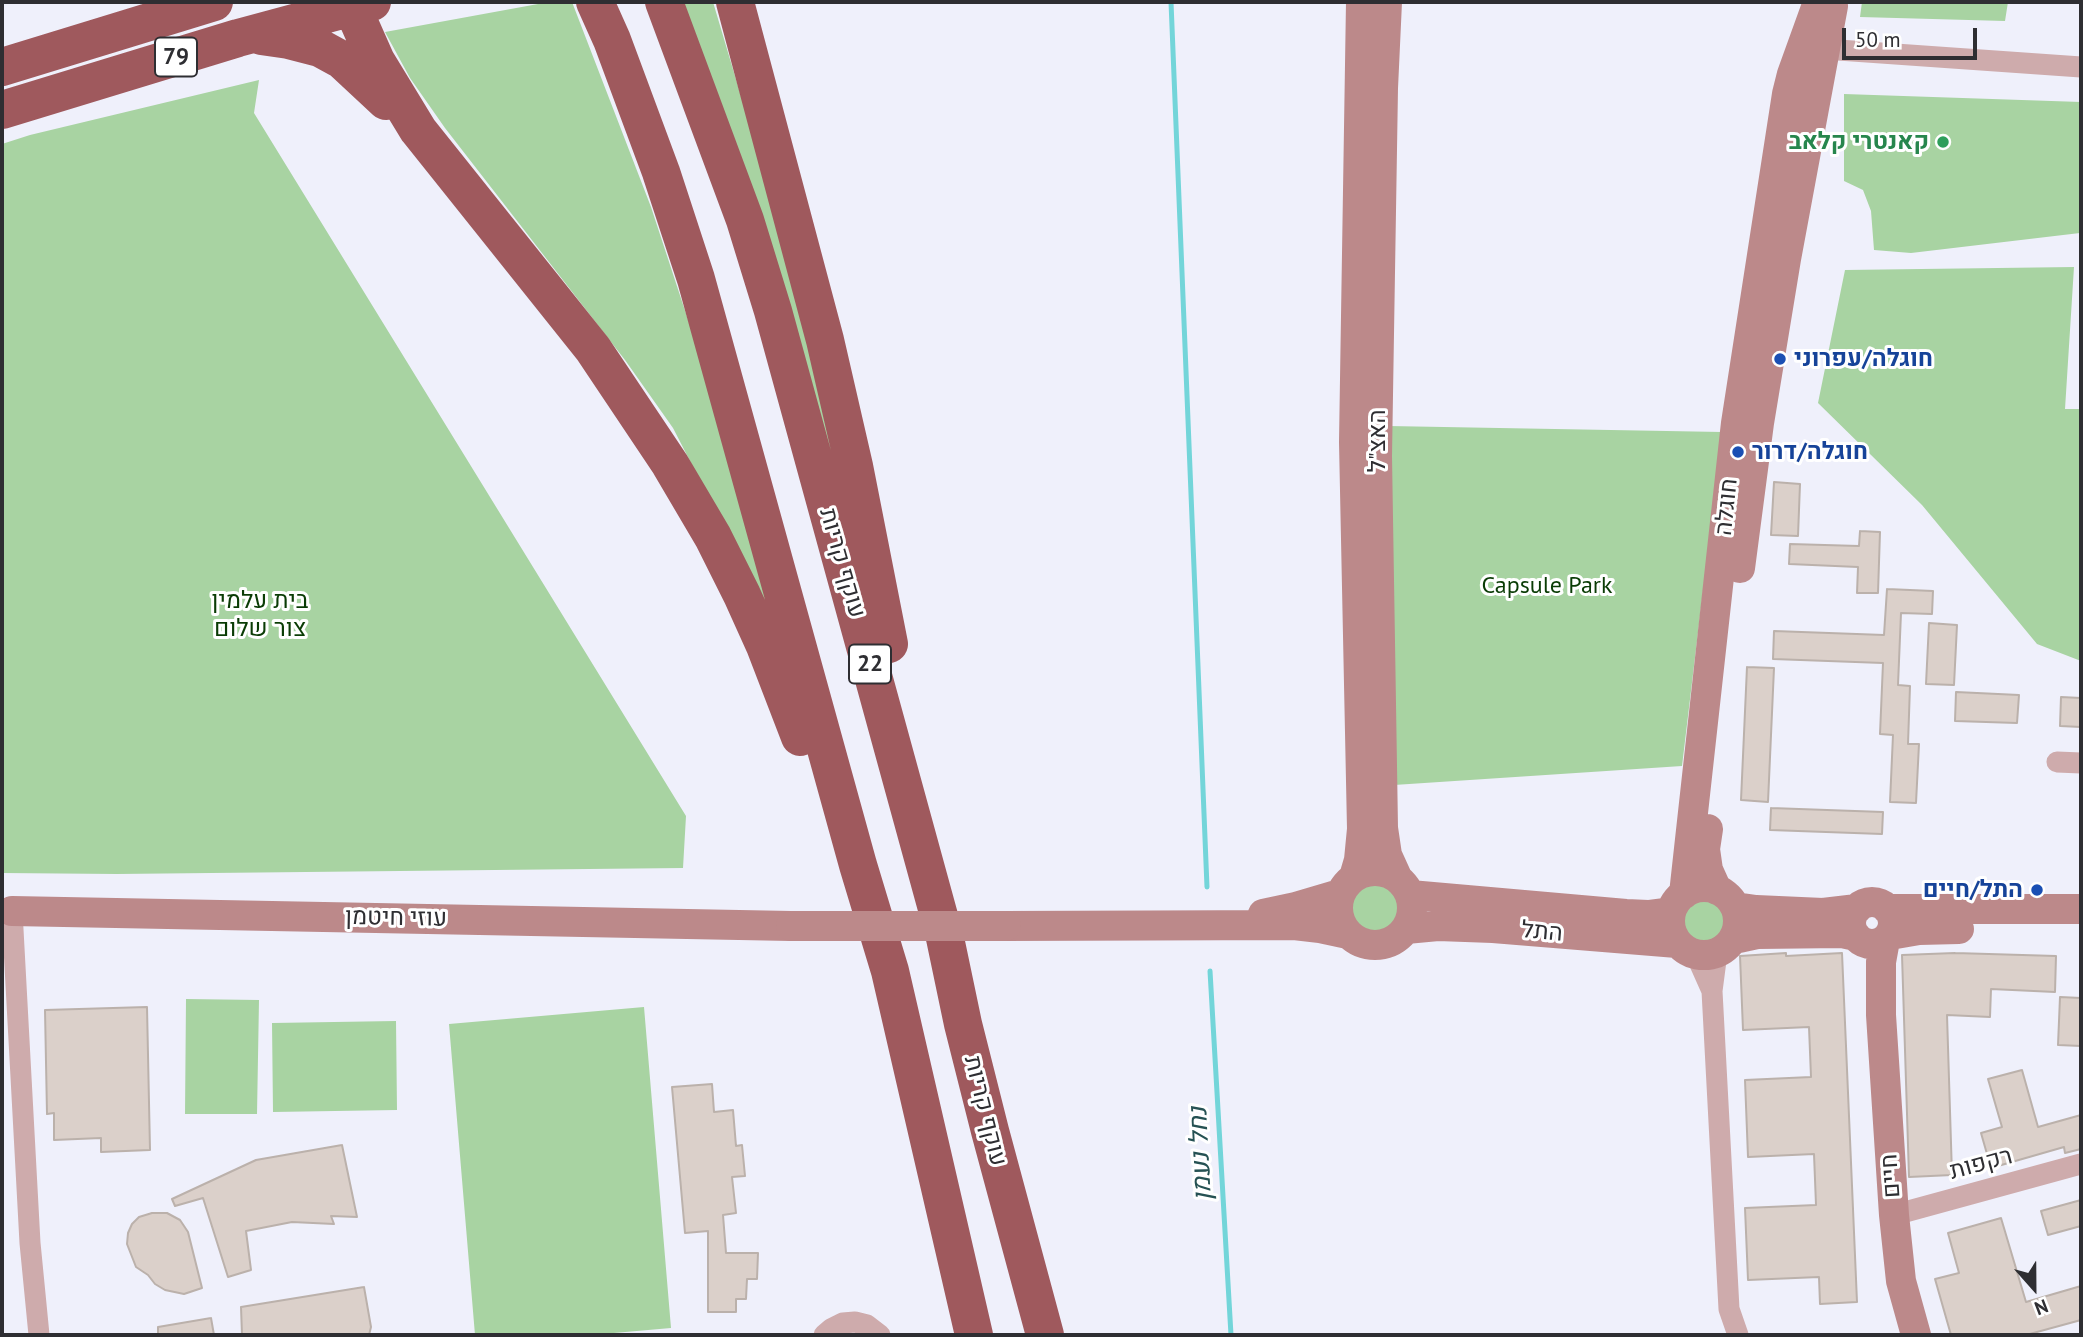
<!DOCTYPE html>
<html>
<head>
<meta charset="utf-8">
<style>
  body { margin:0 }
  #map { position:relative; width:2083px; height:1337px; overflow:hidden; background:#eff0fb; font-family:"PT Sans",sans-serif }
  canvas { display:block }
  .frame { position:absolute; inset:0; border:4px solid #2e2e32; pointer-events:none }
  .north { position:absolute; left:1999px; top:1253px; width:70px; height:70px; -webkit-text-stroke:5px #fff; paint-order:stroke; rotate:159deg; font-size:19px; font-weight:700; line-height:28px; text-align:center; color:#2e2e32 }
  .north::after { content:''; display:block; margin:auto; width:24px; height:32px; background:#2e2e32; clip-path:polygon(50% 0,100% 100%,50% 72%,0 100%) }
  .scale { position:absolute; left:1842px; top:28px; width:135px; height:32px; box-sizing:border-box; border:4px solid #2e2e32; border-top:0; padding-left:9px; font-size:21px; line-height:24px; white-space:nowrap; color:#2e2e32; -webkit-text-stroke:5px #fff; paint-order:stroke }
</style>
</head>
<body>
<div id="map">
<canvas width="2083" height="1337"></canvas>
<div class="frame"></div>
<div class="north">N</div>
<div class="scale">50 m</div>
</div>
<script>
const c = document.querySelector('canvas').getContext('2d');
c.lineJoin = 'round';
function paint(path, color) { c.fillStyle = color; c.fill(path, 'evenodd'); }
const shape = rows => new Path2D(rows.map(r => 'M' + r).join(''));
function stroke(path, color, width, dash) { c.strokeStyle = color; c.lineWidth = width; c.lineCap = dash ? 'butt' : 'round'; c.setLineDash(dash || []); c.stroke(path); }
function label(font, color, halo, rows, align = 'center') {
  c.font = font + ' "PT Sans",Heebo,sans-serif'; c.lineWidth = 6; c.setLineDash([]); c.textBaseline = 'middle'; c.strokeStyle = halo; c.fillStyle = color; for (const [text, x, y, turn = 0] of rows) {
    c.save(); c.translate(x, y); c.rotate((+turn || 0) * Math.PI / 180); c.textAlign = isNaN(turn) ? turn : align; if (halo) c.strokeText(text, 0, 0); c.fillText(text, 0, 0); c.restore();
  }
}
paint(shape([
  [549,2,572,2,651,207,694,338,793,683,708,496,673,428,625,360,445,128,410,78,385,32],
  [682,2,713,2,782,234,856,547],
  [1862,2,2008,2,2005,21,1860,17],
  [259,80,254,113,686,816,683,868,117,874,2,873,2,144,30,135],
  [1844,94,2081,102,2080,233,1911,253,1874,250,1871,211,1863,190,1844,181],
  [2074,267,2065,409,2081,409,2081,661,2037,644,1922,505,1818,403,1845,270],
  [1388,426,1722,432,1682,766,1394,785],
  '1348 908a27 27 0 1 1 54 0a27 27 0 1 1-54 0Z',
  '1680 921a24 24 0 1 1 48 0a24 24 0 1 1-48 0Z',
  [186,999,259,1000,257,1114,185,1114],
  [644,1007,671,1328,591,1335,475,1335,449,1024],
  [396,1021,397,1110,273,1112,272,1023]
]), '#a8d3a2');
stroke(shape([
  [1171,2,1207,887],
  [1210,971,1231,1335]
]), '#73d5d9', 5);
const building = shape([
  [1774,482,1800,484,1798,536,1771,535,1774,482],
  [1860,531,1880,532,1878,593,1857,593,1858,567,1789,564,1790,544,1859,546,1860,531],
  [1887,589,1933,591,1932,614,1901,613,1898,685,1910,686,1908,744,1919,744,1916,803,1890,802,1893,735,1880,734,1883,663,1773,659,1774,631,1884,635,1887,589],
  [1929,623,1957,625,1954,685,1926,684,1929,623],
  [1747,667,1774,668,1768,802,1741,800,1747,667],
  [1956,692,2019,695,2017,723,1955,721,1956,692],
  [2061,697,2081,698,2081,727,2060,726,2061,697],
  [1771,808,1883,812,1882,834,1770,830,1771,808],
  [1786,953,1786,956,1842,953,1857,1302,1820,1304,1819,1277,1748,1280,1745,1208,1816,1205,1814,1154,1748,1157,1745,1080,1811,1077,1809,1027,1743,1030,1740,956,1786,953],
  [1955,953,2056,956,2055,992,1991,989,1990,1017,1947,1015,1952,1175,1909,1177,1902,955,1955,953],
  [2060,997,2081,998,2081,1046,2058,1045,2060,997],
  [147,1007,150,1150,101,1152,101,1138,54,1140,54,1113,47,1114,45,1010,147,1007],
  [2022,1070,2038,1127,2081,1115,2081,1149,2065,1153,2064,1147,1991,1168,1981,1133,2002,1127,1988,1079,2022,1070],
  [712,1084,714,1112,733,1110,736,1146,742,1145,745,1176,732,1177,736,1213,723,1215,726,1253,758,1253,757,1279,747,1279,746,1299,736,1299,736,1312,708,1312,708,1231,685,1233,672,1087,712,1084],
  [342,1145,357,1217,331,1216,334,1224,292,1222,246,1231,251,1270,228,1277,203,1198,175,1206,172,1199,256,1160,342,1145],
  [2081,1200,2081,1226,2048,1235,2041,1211,2081,1200],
  [152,1213,167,1213,180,1220,188,1232,202,1288,184,1294,165,1290,155,1284,148,1275,136,1267,127,1244,128,1233,132,1224,139,1217,152,1213],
  [2001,1218,2026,1302,2081,1286,2081,1320,2026,1335,1951,1335,1935,1279,1959,1273,1948,1233,2001,1218],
  [364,1287,371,1327,369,1335,242,1335,241,1307,364,1287],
  [211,1318,214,1335,158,1335,158,1327,211,1318]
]);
paint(building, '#dbd0ca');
stroke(building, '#bbb1ab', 2);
stroke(shape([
  [1824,49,2081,67],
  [2057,762,2081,763],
  [12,911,30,1243,39,1335],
  [1717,953,1712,991,1729,1309,1738,1335],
  [1696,955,1712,991],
  [1894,1215,2081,1164],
  [824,1335,831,1329,843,1323,855,1322,867,1325,880,1335]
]), '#ceabac', 21);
stroke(shape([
  [1387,2,1383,88,1377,456,1383,828,1387,855,1397,877],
  [1740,568,1759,423,1786,259,1833,6],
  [1708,829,1705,849,1708,870,1717,890],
  '1338 908a37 37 0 1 1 74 0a37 37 0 1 1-74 0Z',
  [1354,877,1359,860,1362,829,1354,442,1361,2],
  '1670 921a34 34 0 1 1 68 0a34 34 0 1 1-68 0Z',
  [1684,894,1736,423,1787,94,1792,74,1818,2],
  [1410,895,1626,914,1648,915,1671,912],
  '1851 923a21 21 0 1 1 42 0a21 21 0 1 1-42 0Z',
  [1735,907,1756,910,1823,913,1857,909],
  [1887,909,2081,909],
  [12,911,791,926],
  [1263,914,1296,907,1340,894],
  [1006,926,1294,925,1320,928,1348,934],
  [1406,929,1438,926,1493,928,1677,943],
  [1890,935,1919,930,1959,929],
  [1734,939,1757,934,1842,933,1856,936],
  [1885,940,1881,962,1881,1015,1894,1215,1901,1281,1916,1335]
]), '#bc898a', 30);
stroke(shape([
  [350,2,376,61,418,130,593,349,670,464,713,537,742,595,765,646,800,737],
  [595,2,612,40,661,172,696,279,858,865,890,971,974,1335],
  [664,2,745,220,773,311,945,938,963,1024,990,1131,1045,1335],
  [735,2,825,340,854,466,889,644],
  [261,36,289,40,320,48,342,60,386,101],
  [2,67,214,2],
  [2,110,238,38,372,2]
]), '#9f595d', 38);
stroke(shape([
  [791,926,1006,926]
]), '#bc898a', 30);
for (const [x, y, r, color] of [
  [1943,142,7,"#2e9e5b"],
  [1780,359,7,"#1a4fb4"],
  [1738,452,7,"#1a4fb4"],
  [2037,890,7,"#1a4fb4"]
]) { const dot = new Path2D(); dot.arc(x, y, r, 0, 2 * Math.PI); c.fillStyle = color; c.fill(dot); stroke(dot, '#fff', 2.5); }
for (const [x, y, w] of [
  [176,57,42],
  [870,664,42]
]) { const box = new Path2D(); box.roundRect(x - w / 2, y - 19.5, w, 39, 5); c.fillStyle = '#fff'; c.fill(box); stroke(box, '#2e2e32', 2); }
label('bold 23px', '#2e2e32', null, [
  ["79",176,57],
  ["22",870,664]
]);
label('bold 24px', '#27864d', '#fff', [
  ["קאנטרי קלאב",1929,142]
], 'right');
label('bold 24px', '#164399', '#fff', [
  ["חוגלה/עפרוני",1794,359],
  ["חוגלה/דרור",1752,452],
  ["התל/חיים",2023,890,"right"]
], 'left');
label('24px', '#2e2e32', '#fff', [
  ["האצ\"ל",1378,441,-90],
  ["חוגלה",1727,507,-84],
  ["עוקף קריות",842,563,74],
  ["עוזי חיטמן",396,918,1],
  ["התל",1542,932,5],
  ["עוקף קריות",985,1111,76],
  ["רקפות",1981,1164,-15],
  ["חיים",1891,1176,-94]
]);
label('24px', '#0a3c05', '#fff', [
  ["Capsule Park",1547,586],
  ["בית עלמין",260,601],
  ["צור שלום",260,629]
]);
label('italic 26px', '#255153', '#fff', [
  ["נחל נעמן",1201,1154,-93]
]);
</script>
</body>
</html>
